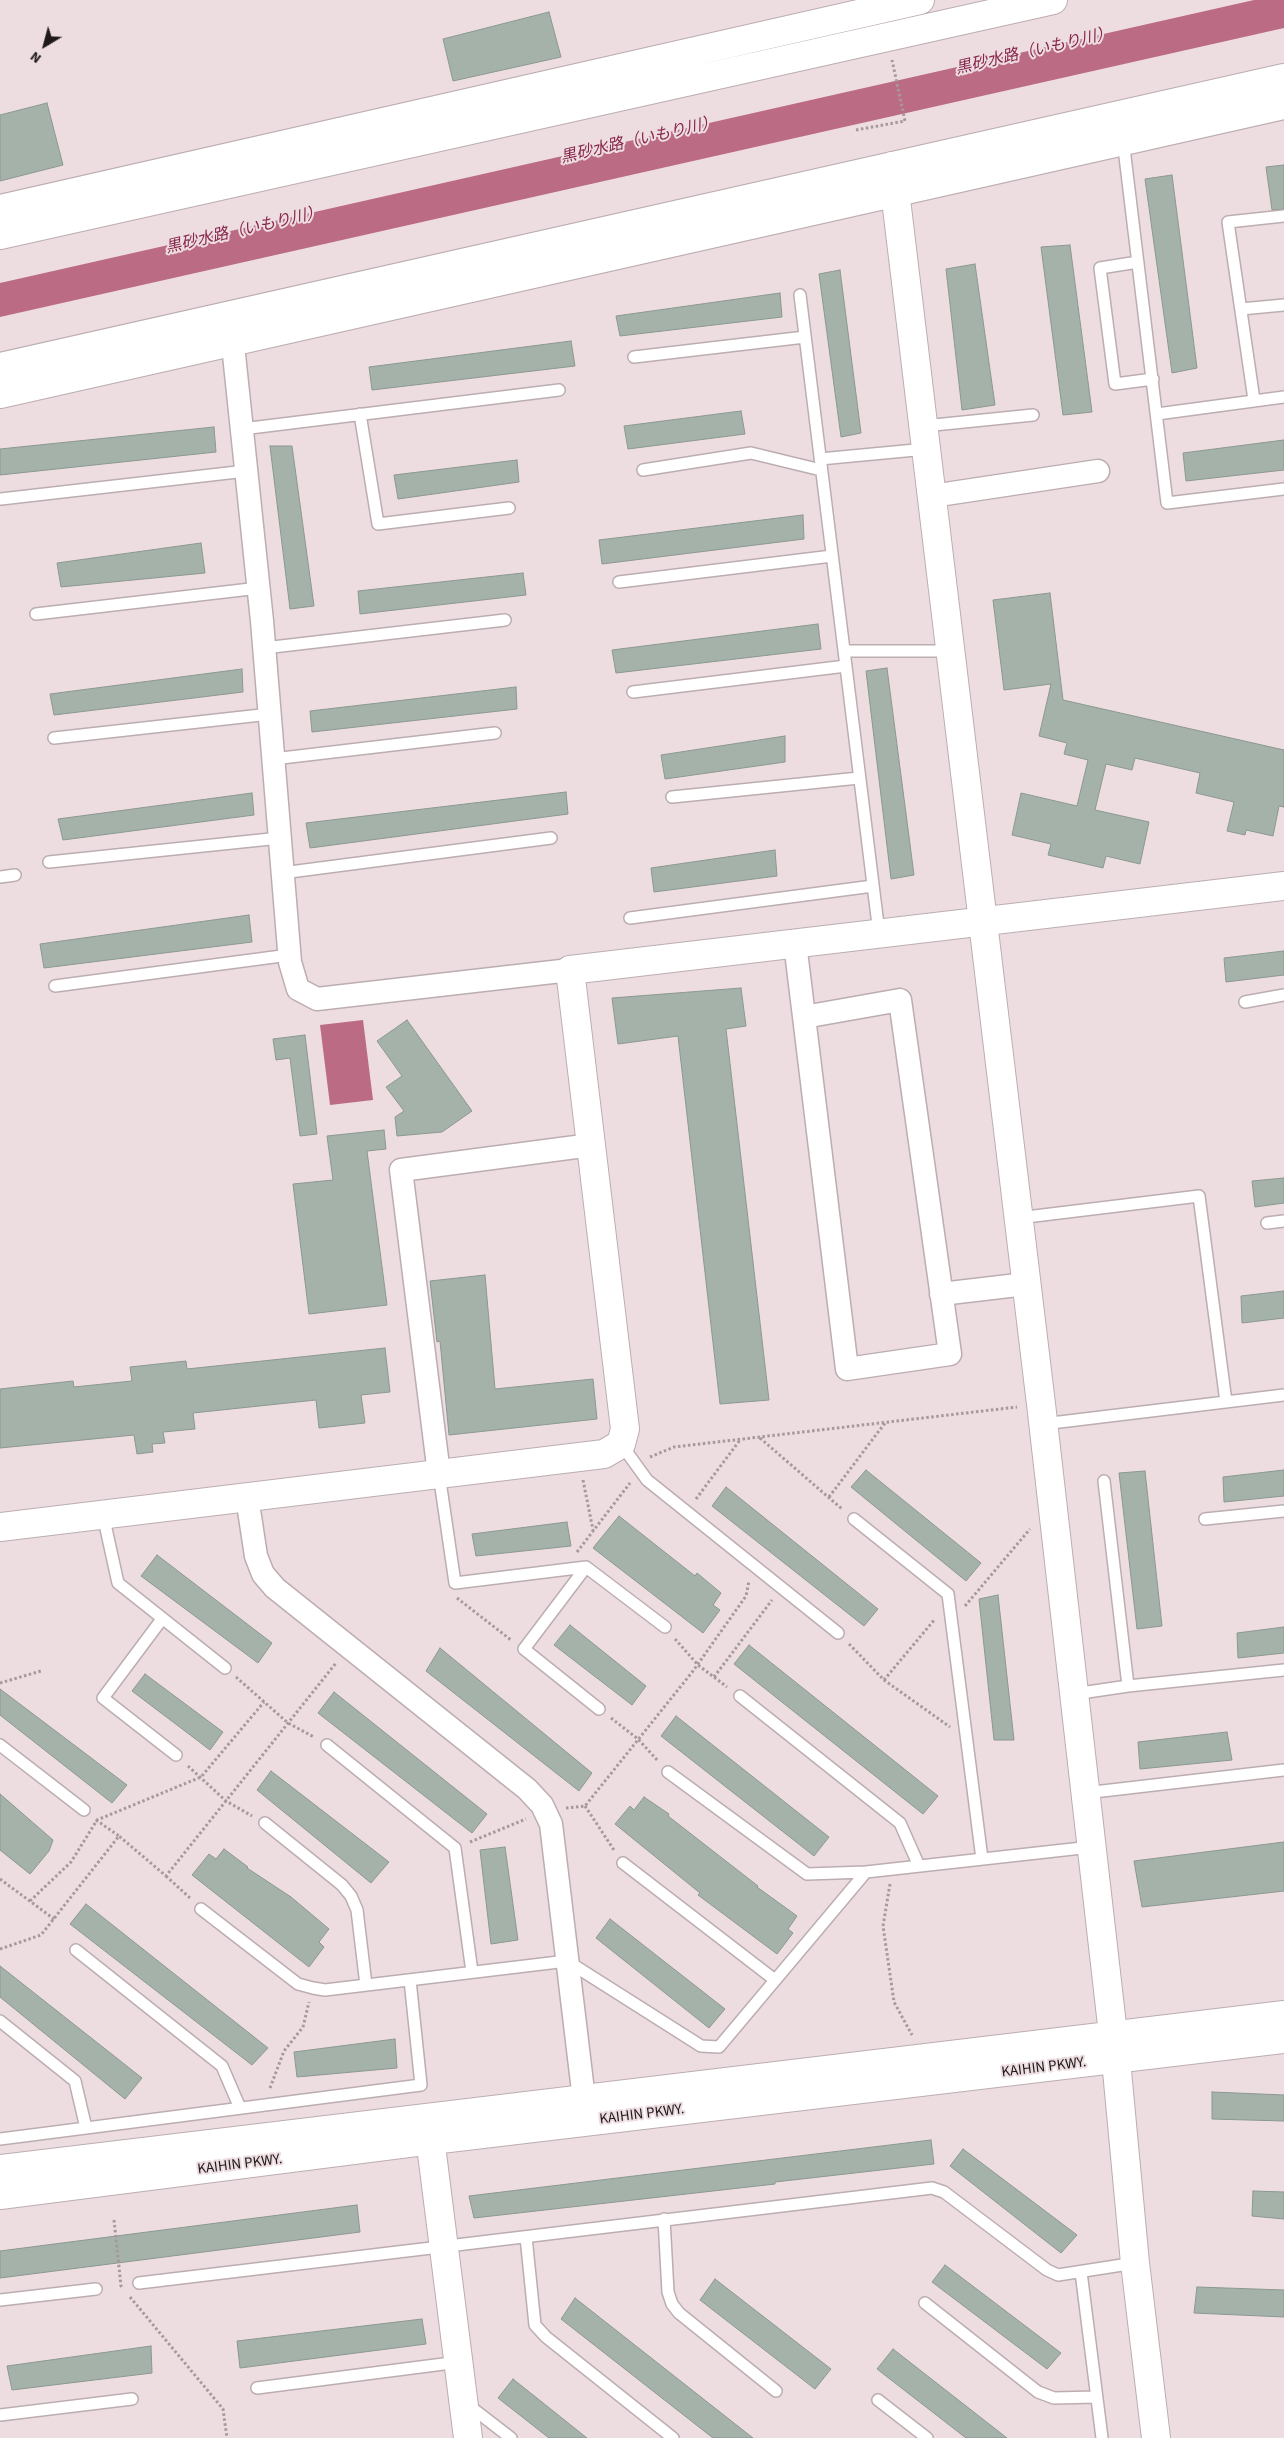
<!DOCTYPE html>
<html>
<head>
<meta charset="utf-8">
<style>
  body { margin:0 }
  #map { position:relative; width:1284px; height:2438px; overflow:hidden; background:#eddde1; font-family:"Source Sans 3",sans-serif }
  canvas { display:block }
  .north { position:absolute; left:20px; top:20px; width:50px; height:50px; -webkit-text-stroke:4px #eddde1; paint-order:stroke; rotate:217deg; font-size:14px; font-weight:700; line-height:20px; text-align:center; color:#1f191b }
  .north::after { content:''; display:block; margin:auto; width:18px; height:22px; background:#1f191b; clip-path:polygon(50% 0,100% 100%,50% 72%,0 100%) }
</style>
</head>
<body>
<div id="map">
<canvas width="1284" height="2438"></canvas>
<div class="north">N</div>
</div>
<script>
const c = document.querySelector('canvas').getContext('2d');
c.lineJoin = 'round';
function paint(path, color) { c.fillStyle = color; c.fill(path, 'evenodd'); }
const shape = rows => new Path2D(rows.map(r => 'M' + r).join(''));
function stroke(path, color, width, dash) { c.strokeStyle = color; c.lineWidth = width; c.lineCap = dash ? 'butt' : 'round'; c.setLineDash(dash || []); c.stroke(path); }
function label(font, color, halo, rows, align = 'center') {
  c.font = font + ' "Source Sans 3","Noto Sans JP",sans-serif'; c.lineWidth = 4; c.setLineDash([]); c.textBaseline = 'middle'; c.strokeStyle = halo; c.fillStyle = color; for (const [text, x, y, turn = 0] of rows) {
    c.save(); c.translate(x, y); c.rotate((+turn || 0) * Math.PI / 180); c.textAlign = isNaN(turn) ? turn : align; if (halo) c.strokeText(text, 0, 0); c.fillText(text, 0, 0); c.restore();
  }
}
paint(shape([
  [1254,0,1284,0,1284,28,0,317,0,283],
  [363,1020,373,1100,330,1105,320,1025]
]), '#bc6b84');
const building = shape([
  [549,12,561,57,453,81,443,39,549,12],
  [47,103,63,165,0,181,0,115,47,103],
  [1284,165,1284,209,1272,210,1266,167,1284,165],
  [1172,175,1197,368,1172,373,1145,179,1172,175],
  [1070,245,1092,412,1063,415,1041,247,1070,245],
  [975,264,995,405,962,410,946,269,975,264],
  [840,270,861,433,841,437,819,274,840,270],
  [780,293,782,317,620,336,616,316,780,293],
  [571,341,575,366,372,390,369,367,571,341],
  [741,411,745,434,628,449,624,426,741,411],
  [214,427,216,452,0,475,0,449,214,427],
  [1284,440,1284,470,1186,481,1183,453,1284,440],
  [270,446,292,446,314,606,290,609,270,446],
  [517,460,519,482,398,499,394,475,517,460],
  [803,515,804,539,602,564,599,540,803,515],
  [201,543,205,573,61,587,57,563,201,543],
  [523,573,526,595,360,614,358,591,523,573],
  [1050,593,1063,700,1284,750,1284,807,1279,806,1273,836,1246,830,1245,835,1227,831,1234,802,1196,793,1200,773,1135,758,1132,770,1106,764,1095,810,1149,822,1140,864,1106,856,1103,868,1048,855,1051,844,1012,835,1021,793,1077,806,1088,760,1064,754,1067,743,1039,736,1051,684,1004,690,993,600,1050,593],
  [818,624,821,649,616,673,612,650,818,624],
  [887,668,914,875,891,879,866,671,887,668],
  [242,669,243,692,54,715,50,694,242,669],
  [516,687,517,709,312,732,310,711,516,687],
  [785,736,785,762,665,779,661,755,785,736],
  [566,792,568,814,310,848,306,823,566,792],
  [252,793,254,815,63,840,58,819,252,793],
  [775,850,777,876,654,892,651,868,775,850],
  [249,915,252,942,44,968,40,944,249,915],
  [1284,951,1284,975,1226,982,1224,958,1284,951],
  [741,988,746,1026,726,1029,769,1400,720,1404,678,1036,618,1044,612,998,741,988],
  [407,1020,472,1111,442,1132,397,1136,395,1117,404,1111,386,1087,402,1076,377,1041,407,1020],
  [305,1035,317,1134,300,1136,290,1058,276,1060,273,1039,305,1035],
  [384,1130,386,1149,367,1151,387,1305,309,1314,293,1184,333,1180,327,1136,384,1130],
  [1284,1178,1284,1203,1255,1207,1252,1181,1284,1178],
  [485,1275,495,1389,593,1379,597,1419,449,1435,440,1341,437,1342,430,1281,485,1275],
  [1284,1291,1284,1318,1242,1323,1241,1296,1284,1291],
  [385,1348,390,1392,361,1395,365,1423,319,1428,316,1400,193,1413,195,1429,163,1432,165,1443,152,1444,153,1452,137,1454,134,1435,0,1448,0,1389,73,1381,74,1387,132,1381,130,1367,186,1361,187,1369,385,1348],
  [866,1470,981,1563,966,1581,851,1487,866,1470],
  [1284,1470,1284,1496,1224,1502,1223,1477,1284,1470],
  [1145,1471,1162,1626,1137,1629,1119,1473,1145,1471],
  [726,1487,878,1609,864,1626,712,1506,726,1487],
  [619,1516,695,1576,697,1573,721,1593,713,1605,720,1610,703,1633,593,1548,619,1516],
  [567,1522,571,1546,476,1556,472,1534,567,1522],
  [157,1555,272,1643,258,1663,141,1576,157,1555],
  [998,1595,1014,1740,994,1740,979,1599,998,1595],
  [570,1625,646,1686,632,1705,554,1645,570,1625],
  [1284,1627,1284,1653,1238,1658,1237,1633,1284,1627],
  [749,1645,938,1796,923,1814,734,1664,749,1645],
  [440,1648,592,1773,579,1791,426,1671,440,1648],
  [145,1674,223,1732,210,1750,132,1691,145,1674],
  [0,1689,127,1785,112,1803,0,1715,0,1689],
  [334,1692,487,1814,472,1833,318,1713,334,1692],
  [676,1716,829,1837,814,1856,661,1736,676,1716],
  [1227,1732,1232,1760,1140,1769,1138,1742,1227,1732],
  [271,1771,389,1862,371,1883,257,1790,271,1771],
  [0,1794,53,1840,49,1851,30,1874,0,1850,0,1794],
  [644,1797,669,1814,668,1816,758,1886,757,1887,797,1916,788,1929,793,1933,777,1954,698,1895,700,1893,615,1824,630,1806,634,1810,644,1797],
  [1284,1842,1284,1891,1142,1907,1134,1861,1284,1842],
  [505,1847,518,1940,491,1944,480,1850,505,1847],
  [224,1849,248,1867,247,1868,291,1897,329,1929,319,1942,324,1947,309,1967,192,1875,209,1854,216,1859,224,1849],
  [86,1904,268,2048,252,2065,70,1924,86,1904],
  [610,1919,725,2009,709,2028,596,1938,610,1919],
  [0,1966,142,2078,125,2099,0,1997,0,1966],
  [395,2039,397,2068,297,2077,294,2052,395,2039],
  [1212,2092,1284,2095,1284,2121,1212,2119,1212,2092],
  [931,2140,934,2164,775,2182,775,2184,474,2218,469,2196,931,2140],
  [963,2149,1077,2235,1061,2253,950,2166,963,2149],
  [1253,2191,1284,2192,1284,2219,1252,2216,1253,2191],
  [357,2205,360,2232,0,2278,0,2251,357,2205],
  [945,2265,1061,2353,1047,2369,932,2282,945,2265],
  [715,2279,831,2369,815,2389,700,2300,715,2279],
  [1197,2287,1284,2290,1284,2317,1194,2313,1197,2287],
  [575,2298,753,2438,713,2438,561,2319,575,2298],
  [422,2319,426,2344,240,2368,237,2341,422,2319],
  [151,2346,152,2373,12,2390,7,2366,151,2346],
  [893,2349,1007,2438,966,2438,877,2369,893,2349],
  [513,2379,587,2438,549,2438,498,2398,513,2379]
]);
paint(building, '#a5b2aa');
stroke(building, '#8b9891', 1);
const lane = shape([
  [1123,140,1167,503,1284,489],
  [1138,262,1100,268,1115,384,1153,379],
  [800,295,879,933],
  [1241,309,1284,305],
  [634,357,805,337],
  [1254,400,1228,222,1284,216],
  [360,414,378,524,509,508],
  [1157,414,1284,397],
  [924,426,1033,415],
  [242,429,559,390],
  [820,459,926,449],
  [643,470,751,453,821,470],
  [1,499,246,471],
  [619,582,832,556],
  [36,614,259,588],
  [264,648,505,620],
  [844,651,950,651],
  [633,692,846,666],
  [54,738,270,714],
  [273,759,495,733],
  [672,797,859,778],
  [49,862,280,838],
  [282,873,551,838],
  [0,877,15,875],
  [630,918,873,886],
  [55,986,289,955],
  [1245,1002,1284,995],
  [1018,1218,1199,1196,1226,1402],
  [1267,1223,1284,1221],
  [1043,1424,1284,1395],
  [621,1444,647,1480,838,1633],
  [439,1474,455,1583,586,1567,665,1627],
  [1104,1481,1128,1686],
  [103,1515,118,1583,225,1668],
  [854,1519,948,1594,982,1859],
  [1205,1519,1284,1511],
  [586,1567,524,1649,599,1709],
  [162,1619,103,1698,176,1755],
  [1074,1694,1128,1686,1284,1670],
  [740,1696,900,1823,919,1866],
  [0,1745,84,1810],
  [327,1745,455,1848,472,1972],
  [668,1772,807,1874,866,1872],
  [1085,1793,1284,1770],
  [265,1823,342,1885,351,1896,357,1910,366,1985],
  [623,1863,775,1980],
  [201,1909,298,1984,313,1988,325,1990,567,1961,701,2046,719,2047,866,1872,1091,1847],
  [76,1950,222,2066,240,2108],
  [0,2021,75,2081,86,2128],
  [0,2139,421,2085,410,1980],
  [664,2219,668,2292,672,2304,679,2313,776,2391],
  [526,2237,535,2325,546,2337,673,2438],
  [1081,2272,1102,2438],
  [139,2283,932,2188,944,2192,1047,2270,1058,2275,1135,2263],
  [0,2300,96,2289],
  [925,2303,1038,2392,1054,2398,1096,2397],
  [257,2388,459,2362],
  [878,2400,927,2438],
  [467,2404,511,2438],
  [0,2415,132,2399]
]);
const street = shape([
  [231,326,262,621,290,962,298,989,317,999,570,970],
  [932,496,1098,471],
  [795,943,847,1369,950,1354,900,1000,804,1017],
  [941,1294,1026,1284],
  [439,1474,401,1170,591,1145],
  [247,1497,256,1556,263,1574,275,1588,527,1789,542,1805,551,1824,586,2116]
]);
const secondary = shape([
  [892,166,1041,1404,1116,2060,1135,2263,1156,2438],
  [0,209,920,0],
  [0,235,1053,0],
  [0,367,1284,78],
  [0,394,1284,105],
  [0,1527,604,1454,621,1444,625,1429,570,970,1284,886],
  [428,2122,468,2438],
  [0,2169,1284,2015],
  [0,2195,432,2140,1284,2039]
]);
stroke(lane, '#bcadb1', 14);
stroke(street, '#bcadb1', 25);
stroke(secondary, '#bcadb1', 30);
stroke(shape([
  [856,130,905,121,892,60],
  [760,1438,842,1509],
  [650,1457,674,1447,1017,1407],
  [583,1480,593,1530],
  [829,1497,885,1423],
  [696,1499,740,1440],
  [577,1552,630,1483],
  [457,1598,511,1640],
  [965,1606,1030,1529],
  [675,1639,698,1665,727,1687],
  [849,1644,884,1680,950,1727],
  [236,1677,288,1723,314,1737],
  [714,1677,772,1600],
  [884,1680,935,1619],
  [0,1683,41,1671],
  [611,1718,638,1739,658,1761],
  [188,1766,226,1801,252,1816],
  [585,1806,614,1850],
  [566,1808,585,1806,693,1671,746,1596,749,1581],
  [96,1820,119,1836],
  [470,1842,526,1819],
  [166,1876,190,1898],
  [0,1879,54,1919],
  [890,1884,883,1926,894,2002,912,2035],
  [30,1901,71,1862,97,1820,201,1777,264,1702],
  [0,1949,41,1935,119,1836,166,1876,336,1663],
  [270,2088,284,2051,303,2027,309,2002],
  [114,2220,121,2286,123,2289],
  [130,2297,223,2409,227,2438]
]), '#a5999c', 3, [2.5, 2.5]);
stroke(lane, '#fff', 11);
stroke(street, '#fff', 22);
stroke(secondary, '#fff', 28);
label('15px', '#1f191b', '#eddde1', [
  ["KAIHIN PKWY.",1044,2068,-7],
  ["KAIHIN PKWY.",642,2115,-7],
  ["KAIHIN PKWY.",240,2165,-7]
]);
label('italic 16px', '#87264c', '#eddde1', [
  ["黒砂水路（いもり川）",1034,52,-13],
  ["黒砂水路（いもり川）",639,141,-13],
  ["黒砂水路（いもり川）",244,231,-13]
]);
</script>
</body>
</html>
